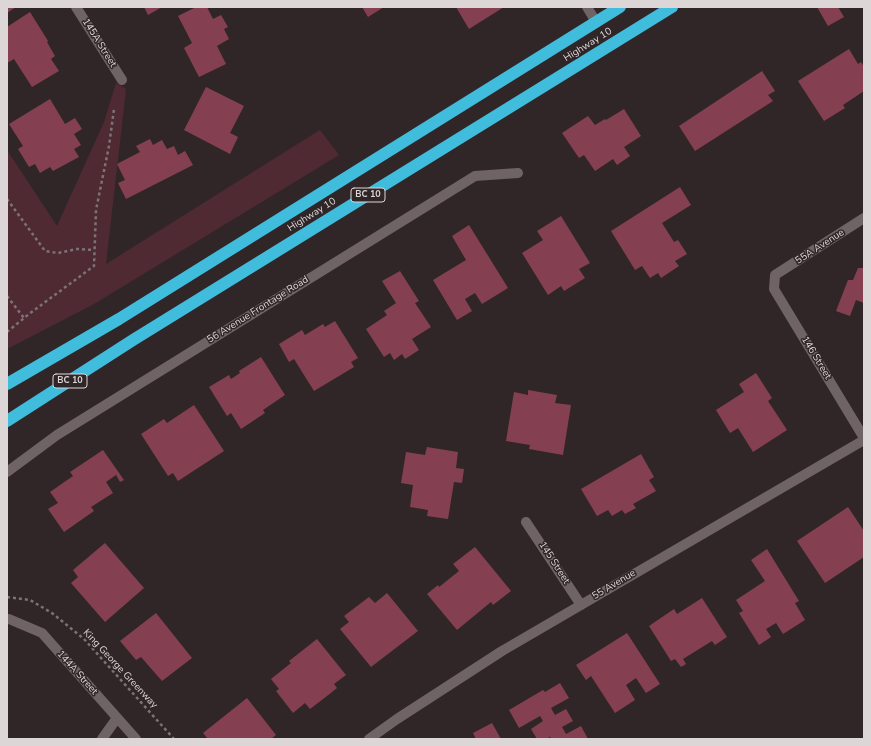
<!DOCTYPE html>
<html>
<head>
<meta charset="utf-8">
<style>
  body { margin:0 }
  #map { position:relative; width:871px; height:746px; overflow:hidden; background:#302628; font-family:"Nunito Sans",sans-serif }
  canvas { display:block }
  .frame { position:absolute; inset:0; border:8px solid #ddd6d7; pointer-events:none }
</style>
</head>
<body>
<div id="map">
<canvas width="871" height="746"></canvas>
<div class="frame"></div>
</div>
<script>
const c = document.querySelector('canvas').getContext('2d');
c.lineJoin = 'round';
function paint(path, color) { c.fillStyle = color; c.fill(path, 'evenodd'); }
const shape = rows => new Path2D(rows.map(r => 'M' + r).join(''));
function stroke(path, color, width, dash) { c.strokeStyle = color; c.lineWidth = width; c.lineCap = dash ? 'butt' : 'round'; c.setLineDash(dash || []); c.stroke(path); }
function label(font, color, halo, rows, align = 'center') {
  c.font = font + ' "Nunito Sans",sans-serif'; c.lineWidth = 3; c.setLineDash([]); c.textBaseline = 'middle'; c.strokeStyle = halo; c.fillStyle = color; for (const [text, x, y, turn = 0] of rows) {
    c.save(); c.translate(x, y); c.rotate((+turn || 0) * Math.PI / 180); c.textAlign = isNaN(turn) ? turn : align; if (halo) c.strokeText(text, 0, 0); c.fillText(text, 0, 0); c.restore();
  }
}
paint(shape([
  [116,83,126,89,106,264,320,130,339,155,94,304,7,349,7,150,57,226,104,122]
]), '#502a33');
paint(shape([
  [7,7,16,7,7,13],
  [144,7,162,7,148,15],
  [196,7,207,7,213,19,221,15,228,27,224,29,229,39,217,46,226,64,199,77,184,48,192,43,178,16],
  [362,7,384,7,368,17],
  [456,7,504,7,469,29],
  [817,7,838,7,844,17,828,26],
  [30,12,48,41,47,42,55,56,51,59,59,71,32,87,14,59,7,63,7,27],
  [849,49,858,64,861,62,864,67,864,91,843,105,845,108,824,121,798,81],
  [762,71,775,91,768,95,773,101,695,151,679,126],
  [206,87,244,106,230,133,238,137,230,154,184,130],
  [50,99,65,124,75,118,82,129,74,134,81,145,74,149,79,157,53,171,50,167,40,173,35,164,29,167,18,149,23,146,9,124],
  [624,109,641,136,624,147,630,156,617,165,613,159,595,171,584,155,579,158,562,133,588,116,595,125,605,119,606,120],
  [150,139,153,145,162,140,167,149,174,146,178,155,185,151,193,165,126,199,118,183,125,180,117,164,140,152,136,146],
  [680,187,691,205,662,223,674,242,678,240,687,254,675,261,679,266,661,278,658,273,650,278,642,266,635,270,611,231],
  [561,216,590,263,579,269,585,278,564,291,561,286,548,295,522,253,543,240,537,231],
  [469,225,508,288,482,304,475,293,465,299,472,311,457,320,433,280,466,260,452,236],
  [858,268,864,268,864,303,856,300,850,316,836,311,848,280,853,280],
  [400,271,419,301,415,303,431,327,412,339,419,350,405,359,402,354,394,360,390,353,384,357,366,329,387,315,384,311,396,303,382,281],
  [335,321,358,358,351,362,354,367,314,391,294,359,289,362,279,344,302,330,305,335,323,324,325,327],
  [261,357,285,395,263,410,265,413,241,429,231,413,227,416,209,387,229,375,231,379,240,373,239,371],
  [756,373,772,398,768,401,787,430,753,452,738,428,730,433,716,410,744,392,739,384],
  [528,390,557,395,555,403,571,405,563,455,529,449,530,445,506,441,514,392,528,395],
  [194,405,224,451,178,481,173,473,168,476,141,434,164,419,167,423],
  [427,447,458,452,456,468,464,469,462,483,454,482,448,519,427,516,428,510,410,507,413,485,401,483,406,452,425,455],
  [103,450,124,480,120,482,116,475,106,482,113,493,91,507,94,511,64,532,48,509,58,503,50,492,73,476,70,472],
  [641,454,654,477,649,480,656,491,633,504,636,508,625,514,622,510,612,516,608,510,597,516,581,489],
  [848,507,864,531,864,557,825,583,797,541],
  [105,543,144,588,105,622,71,583,78,577,73,570],
  [475,547,511,591,493,605,491,602,457,630,427,594,438,585,439,587,459,571,453,564],
  [767,549,799,601,795,603,805,620,783,634,776,623,766,629,771,637,759,645,739,613,743,611,736,600,765,581,751,560],
  [387,593,418,631,371,667,340,629,349,622,344,616,369,597,375,603],
  [702,598,727,637,715,645,712,641,683,659,686,664,681,667,675,659,671,661,649,626,674,609,677,614],
  [156,613,192,658,162,681,141,657,136,660,120,641],
  [627,633,660,684,646,693,636,678,626,685,635,700,615,713,591,676,586,680,576,665],
  [317,639,346,675,334,684,337,688,327,696,310,709,305,703,293,713,276,691,279,689,271,679,291,663,289,661],
  [560,683,569,698,551,708,555,715,566,709,573,721,562,727,566,734,581,726,588,739,552,739,550,737,546,739,537,739,531,729,543,721,540,716,519,728,509,710,543,690,545,692],
  [247,698,276,735,271,739,208,739,203,733],
  [492,723,501,739,476,739,473,733]
]), '#844051');
stroke(shape([
  [7,199,45,251,58,253,77,249,94,250],
  [7,296,24,318],
  [7,332,29,314,94,266,96,210,109,146,114,109],
  [7,597,30,600,52,613,84,639,174,739]
]), '#7c7375', 2.5, [3, 3]);
stroke(shape([
  [76,7,122,80],
  [587,7,596,22],
  [864,218,775,275,774,289,864,438],
  [7,472,57,435,475,176,518,173],
  [526,522,581,605],
  [9,619,42,633,136,739],
  [102,739,117,718],
  [369,739,397,719,502,651,864,440]
]), '#706366', 10);
stroke(shape([
  [7,384,119,319,620,7],
  [7,421,133,340,672,7]
]), '#40bcdc', 12);
for (const [x, y, w] of [
  [368,195,34],
  [70,381,34]
]) { const box = new Path2D(); box.roundRect(x - w / 2, y - 7, w, 14, 3); c.fillStyle = '#302628'; c.fill(box); stroke(box, '#ddd6d7', 1); }
label('bold 9px', '#ddd6d7', null, [
  ["BC 10",368,195],
  ["BC 10",70,381]
]);
label('10px', '#ddd6d7', '#302628', [
  ["145A Street",99,43,58],
  ["Highway 10",588,45,-32],
  ["Highway 10",312,215,-32],
  ["55A Avenue",820,247,-33],
  ["56 Avenue Frontage Road",258,310,-32],
  ["146 Street",816,358,59],
  ["145 Street",554,563,57],
  ["55 Avenue",614,585,-31],
  ["King George Greenway",120,669,47],
  ["144A Street",77,673,48]
]);
</script>
</body>
</html>
